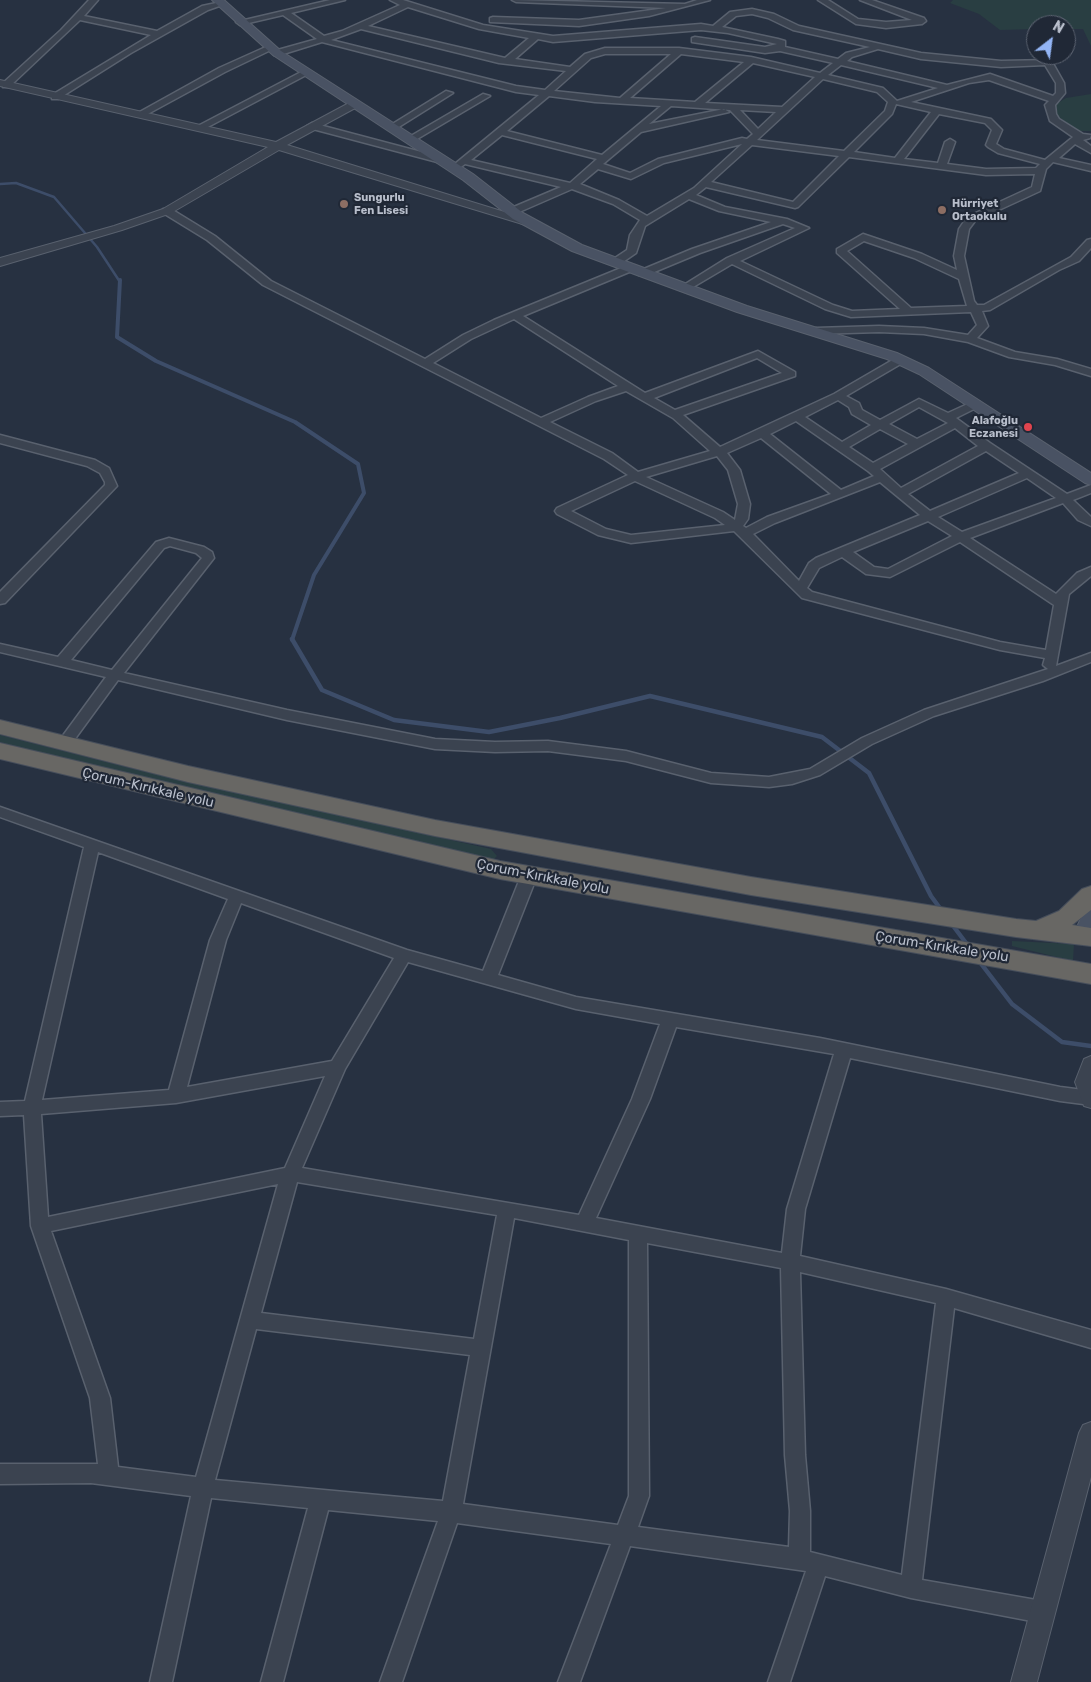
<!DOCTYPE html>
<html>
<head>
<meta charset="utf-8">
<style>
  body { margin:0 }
  #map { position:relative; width:1091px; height:1682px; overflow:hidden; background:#273141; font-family:Rubik,sans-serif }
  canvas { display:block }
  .north { position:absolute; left:1026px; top:15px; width:50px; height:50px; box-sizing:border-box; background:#202836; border:1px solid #5d6472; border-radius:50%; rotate:30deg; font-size:14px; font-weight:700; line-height:20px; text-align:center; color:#b8becb }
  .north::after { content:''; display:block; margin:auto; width:18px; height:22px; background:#93b5f5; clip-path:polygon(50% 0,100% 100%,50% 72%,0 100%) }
</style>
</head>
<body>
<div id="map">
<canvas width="1091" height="1682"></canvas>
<div class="north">N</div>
</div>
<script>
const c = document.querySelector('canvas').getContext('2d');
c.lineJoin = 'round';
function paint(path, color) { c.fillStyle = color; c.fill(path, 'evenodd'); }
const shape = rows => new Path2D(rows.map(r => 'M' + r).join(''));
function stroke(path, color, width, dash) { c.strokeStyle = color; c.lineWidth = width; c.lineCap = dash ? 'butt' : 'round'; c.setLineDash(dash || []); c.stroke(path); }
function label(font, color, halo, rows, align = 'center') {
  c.font = font + ' Rubik,sans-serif'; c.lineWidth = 4.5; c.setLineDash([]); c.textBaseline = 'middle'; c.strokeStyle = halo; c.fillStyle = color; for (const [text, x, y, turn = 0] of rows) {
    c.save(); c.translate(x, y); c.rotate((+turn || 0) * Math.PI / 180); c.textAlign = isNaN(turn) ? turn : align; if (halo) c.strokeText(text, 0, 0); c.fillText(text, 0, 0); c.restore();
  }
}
paint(shape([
  [953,0,1091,0,1091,46,1083,29,1066,29,1066,25,1036,25,1036,29,1000,30,979,14,950,3],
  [1091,94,1091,131,1077,131,1055,114,1053,106,1066,98],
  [0,735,154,774,491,849,497,856,493,860,39,753,0,742],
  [1012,941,1074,944,1073,961,1012,946]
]), '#293e42');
stroke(shape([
  [0,184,16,183,54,197,97,247,120,282]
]), '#3d4d69', 2.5);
stroke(shape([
  [120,280,117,337,156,361,295,422,358,464,364,493,314,575,292,640]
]), '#3d4d69', 4);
stroke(shape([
  [292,639,322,690,394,720,489,732,560,718,650,696,822,737,869,773,931,896,942,911],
  [951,923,969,947],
  [979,961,1012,1004,1062,1042,1091,1046]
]), '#3d4d69', 4.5);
const minor = shape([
  [89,0,98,0,84,16,157,31,202,6,221,2,225,4,208,10,131,53,58,99,52,99,52,95,151,35,80,20,9,87,3,87,3,83,61,30,89,0],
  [330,0,345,0,291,13,324,36,342,31,400,5,390,0,403,0,483,25,553,36,701,24,713,26,730,12,752,9,774,14,799,26,921,53,1001,61,1051,60,1064,83,1065,93,1055,105,1056,114,1059,119,1083,134,1091,135,1090,138,1083,140,1091,146,1091,153,1075,144,1059,158,1091,165,1091,171,1053,162,1046,169,1040,191,975,221,969,229,964,256,974,301,977,305,984,305,1071,257,1087,240,1091,239,1091,248,1079,261,1059,270,990,310,982,311,988,326,977,338,1015,352,1057,359,1091,369,1091,376,1055,365,1009,357,968,342,924,334,879,332,816,334,811,331,816,328,879,326,924,328,968,335,977,325,971,312,851,317,825,309,732,264,688,290,680,290,679,288,727,258,795,228,783,224,700,253,647,275,639,275,639,271,692,249,771,222,719,211,689,199,645,226,636,253,620,264,612,264,612,260,627,250,630,235,640,220,613,204,572,189,517,213,509,213,509,209,561,187,465,164,455,171,450,168,539,95,516,92,322,42,277,56,274,55,274,51,317,39,283,15,240,25,236,22,330,0],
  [408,7,479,29,529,38,505,58,368,26,408,7],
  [752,14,768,18,793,30,870,47,846,53,838,59,785,47,785,41,778,39,722,27,736,16,752,14],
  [361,29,499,63,566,71,545,90,516,86,331,40,361,29],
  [701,30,728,33,777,44,765,47,695,37,692,38,692,42,765,53,780,51,833,63,820,73,751,57,679,48,605,48,585,54,570,67,515,59,538,39,553,42,701,30],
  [878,49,921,59,1001,67,1045,65,1056,83,1056,93,1053,96,990,74,947,85,847,61,852,57,878,49],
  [605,54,671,54,620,98,554,91,591,58,605,54],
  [681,54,744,62,695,102,630,98,681,54],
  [753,63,815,77,782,107,705,103,753,63],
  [841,65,938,88,897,101,883,88,828,75,841,65],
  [823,79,877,92,888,102,885,111,844,151,757,140,823,79],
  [989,80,1049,101,1045,105,1050,121,1073,137,1045,160,1004,149,996,144,1002,130,991,119,911,102,969,83,989,80],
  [549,96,595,102,661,106,602,155,507,131,549,96],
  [896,104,931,112,895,158,854,152,892,114,896,104],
  [671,106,730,110,753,134,747,139,742,138,658,159,630,173,603,164,641,132,729,112,724,109,649,124,671,106],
  [740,110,776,112,758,129,740,110],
  [939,114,985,123,992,130,986,145,988,147,998,153,1040,164,1036,168,986,169,947,164,955,142,950,139,945,142,938,163,904,159,939,114],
  [502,135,597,159,570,183,471,160,502,135],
  [742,144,694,188,647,216,619,200,580,184,598,169,631,179,664,163,742,144],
  [752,145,839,156,793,202,711,182,752,145],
  [849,157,986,175,1035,174,1032,187,967,217,959,229,954,256,957,270,922,254,863,234,837,249,837,253,900,309,852,311,833,305,740,261,809,228,787,219,725,207,696,195,706,187,795,208,798,207,849,157],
  [864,241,914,258,959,279,967,306,911,308,847,251,864,241],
  [512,0,685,4,697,0,710,0,649,16,579,26,490,22,490,18,493,17,579,20,666,8,516,2,512,0],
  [818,0,828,0,858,19,886,22,912,20,860,0,872,0,924,18,926,21,922,24,886,28,856,24,818,0],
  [268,46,275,48,225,72,144,116,136,114,219,68,268,46],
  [303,71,310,73,204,129,196,127,303,71],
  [446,91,453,93,394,130,386,128,446,91],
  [483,94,490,96,412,142,404,140,483,94],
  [312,123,444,158,446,160,441,163,309,128,307,126,312,123],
  [163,209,171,209,215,236,271,281,425,359,463,335,494,320,626,266,634,266,634,270,523,316,645,393,758,351,795,372,795,376,683,415,720,447,834,394,896,358,904,358,904,362,846,396,859,403,862,410,880,420,919,399,948,413,972,402,980,402,980,406,956,418,990,443,1067,494,1091,485,1091,493,1073,500,1091,517,1091,526,1078,520,1063,503,970,538,1056,594,1077,573,1091,567,1091,576,1069,594,1056,666,1091,653,1091,662,1043,681,934,716,872,744,820,775,792,784,769,787,711,783,626,761,548,751,495,752,435,749,287,720,118,680,69,747,59,747,57,744,59,741,106,677,0,652,0,644,58,657,156,542,169,538,204,547,212,552,214,558,124,673,287,710,435,739,495,742,548,741,626,751,711,773,769,777,810,769,862,738,924,710,1048,669,1043,665,1045,658,1000,650,802,598,734,531,631,543,598,535,557,514,555,511,557,508,628,475,604,459,263,285,207,240,163,213,163,209],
  [514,319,618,386,588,397,541,418,433,363,471,339,514,319],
  [757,358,782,373,675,410,654,398,757,358],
  [626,391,673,418,710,451,638,472,612,453,550,422,596,401,626,391],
  [838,400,849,407,852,414,871,425,842,442,805,417,838,400],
  [919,407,948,423,917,439,889,424,919,407],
  [796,421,868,471,874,476,841,490,770,434,796,421],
  [955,428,978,446,901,488,880,469,955,428],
  [880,429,908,444,873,463,849,447,880,429],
  [761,438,831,494,767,517,746,528,743,526,748,519,750,504,740,470,727,453,761,438],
  [986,451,1019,473,930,511,908,494,986,451],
  [717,456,728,470,738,504,735,520,723,512,646,477,717,456],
  [1027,478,1056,498,962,532,938,517,1027,478],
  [635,481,715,518,725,525,631,535,606,529,571,511,635,481],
  [880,482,920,515,816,558,809,563,799,581,753,534,775,523,880,482],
  [928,521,952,536,888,569,874,567,853,552,928,521],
  [960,542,1054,605,1046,650,1000,642,812,592,807,588,819,568,842,557,866,574,890,577,960,542],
  [170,546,196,553,202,558,112,670,71,660,164,548,170,546],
  [0,435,95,460,109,468,117,486,5,603,0,604,0,592,105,485,105,482,100,473,87,466,0,443,0,435],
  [0,807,407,950,483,971,521,876,524,872,529,870,534,872,537,876,498,975,576,997,820,1038,1060,1087,1091,1091,1091,1105,1060,1101,850,1058,805,1209,800,1256,946,1289,1091,1330,1091,1348,954,1308,922,1580,1042,1601,1050,1604,1053,1612,1050,1620,1042,1623,911,1598,825,1576,790,1682,768,1682,806,1571,630,1546,580,1682,558,1682,611,1544,457,1523,402,1682,380,1682,438,1521,328,1510,283,1682,261,1682,308,1508,211,1498,172,1682,150,1682,191,1496,91,1483,0,1484,0,1464,98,1464,90,1398,31,1226,24,1115,0,1116,0,1102,25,1101,84,847,0,817,0,807],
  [98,852,228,899,210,940,169,1090,42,1100,98,852],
  [241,903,394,958,332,1061,187,1087,226,940,241,903],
  [408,962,576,1009,660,1024,632,1099,579,1215,302,1168,345,1069,408,962],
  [676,1027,834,1054,787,1209,782,1253,596,1218,650,1099,676,1027],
  [325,1076,285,1168,48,1217,41,1114,176,1103,325,1076],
  [297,1182,497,1215,474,1339,261,1313,297,1182],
  [278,1184,196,1477,118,1467,110,1398,51,1231,278,1184],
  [514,1218,629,1240,629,1496,618,1525,463,1504,514,1218],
  [647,1243,781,1268,785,1455,790,1511,789,1547,638,1527,649,1496,647,1243],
  [800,1272,936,1303,902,1575,810,1552,810,1511,805,1455,800,1272],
  [256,1329,470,1355,443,1501,215,1480,256,1329]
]);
const tertiary = shape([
  [0,80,276,142,349,103,357,103,357,107,287,145,537,222,539,224,533,228,529,226,279,150,171,213,122,230,0,266,0,258,114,226,163,209,268,147,0,86,0,80],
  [1091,1056,1091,1108,1084,1106,1075,1082,1084,1059,1091,1056],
  [1091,1422,1091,1477,1037,1682,1011,1682,1079,1433,1083,1425,1091,1422]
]);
const secondary = shape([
  [212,0,224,0,281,51,473,174,523,213,582,245,747,306,897,353,929,368,1091,473,1091,485,1085,483,919,374,887,359,737,312,572,251,513,219,463,180,273,55,212,0],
  [1091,910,1091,942,1084,944,1077,942,1073,936,1081,918,1084,913,1091,910]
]);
const trunk = shape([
  [0,720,188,766,435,820,751,877,1016,919,1036,921,1059,911,1082,889,1091,886,1091,910,1072,925,1091,928,1091,946,1016,937,751,895,435,836,188,782,0,734,0,720],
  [0,743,500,861,1091,964,1091,984,500,879,0,759,0,743]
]);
stroke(minor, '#59616e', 3);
stroke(tertiary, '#59616e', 2);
stroke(secondary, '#59616e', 2);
stroke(trunk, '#464e5b', 2);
paint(minor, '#3b4350');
paint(tertiary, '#3b4350');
paint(secondary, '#495263');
paint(trunk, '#686764');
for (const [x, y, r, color] of [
  [344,204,5,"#8d6e63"],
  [942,210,5,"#8d6e63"],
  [1028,427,5,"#e0444e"]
]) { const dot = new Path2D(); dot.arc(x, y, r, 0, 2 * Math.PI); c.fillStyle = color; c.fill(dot); stroke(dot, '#202836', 2); }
label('bold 11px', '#b8becb', '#202836', [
  ["Sungurlu",354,198],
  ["Fen Lisesi",354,211],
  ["Hürriyet",952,204],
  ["Ortaokulu",952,217],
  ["Alafoğlu",1018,421,"right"],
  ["Eczanesi",1018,434,"right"]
], 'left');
label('14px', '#b8becb', '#202836', [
  ["Çorum-Kırıkkale yolu",148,788,13],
  ["Çorum-Kırıkkale yolu",543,877,11],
  ["Çorum-Kırıkkale yolu",942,947,9]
]);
</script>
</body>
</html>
